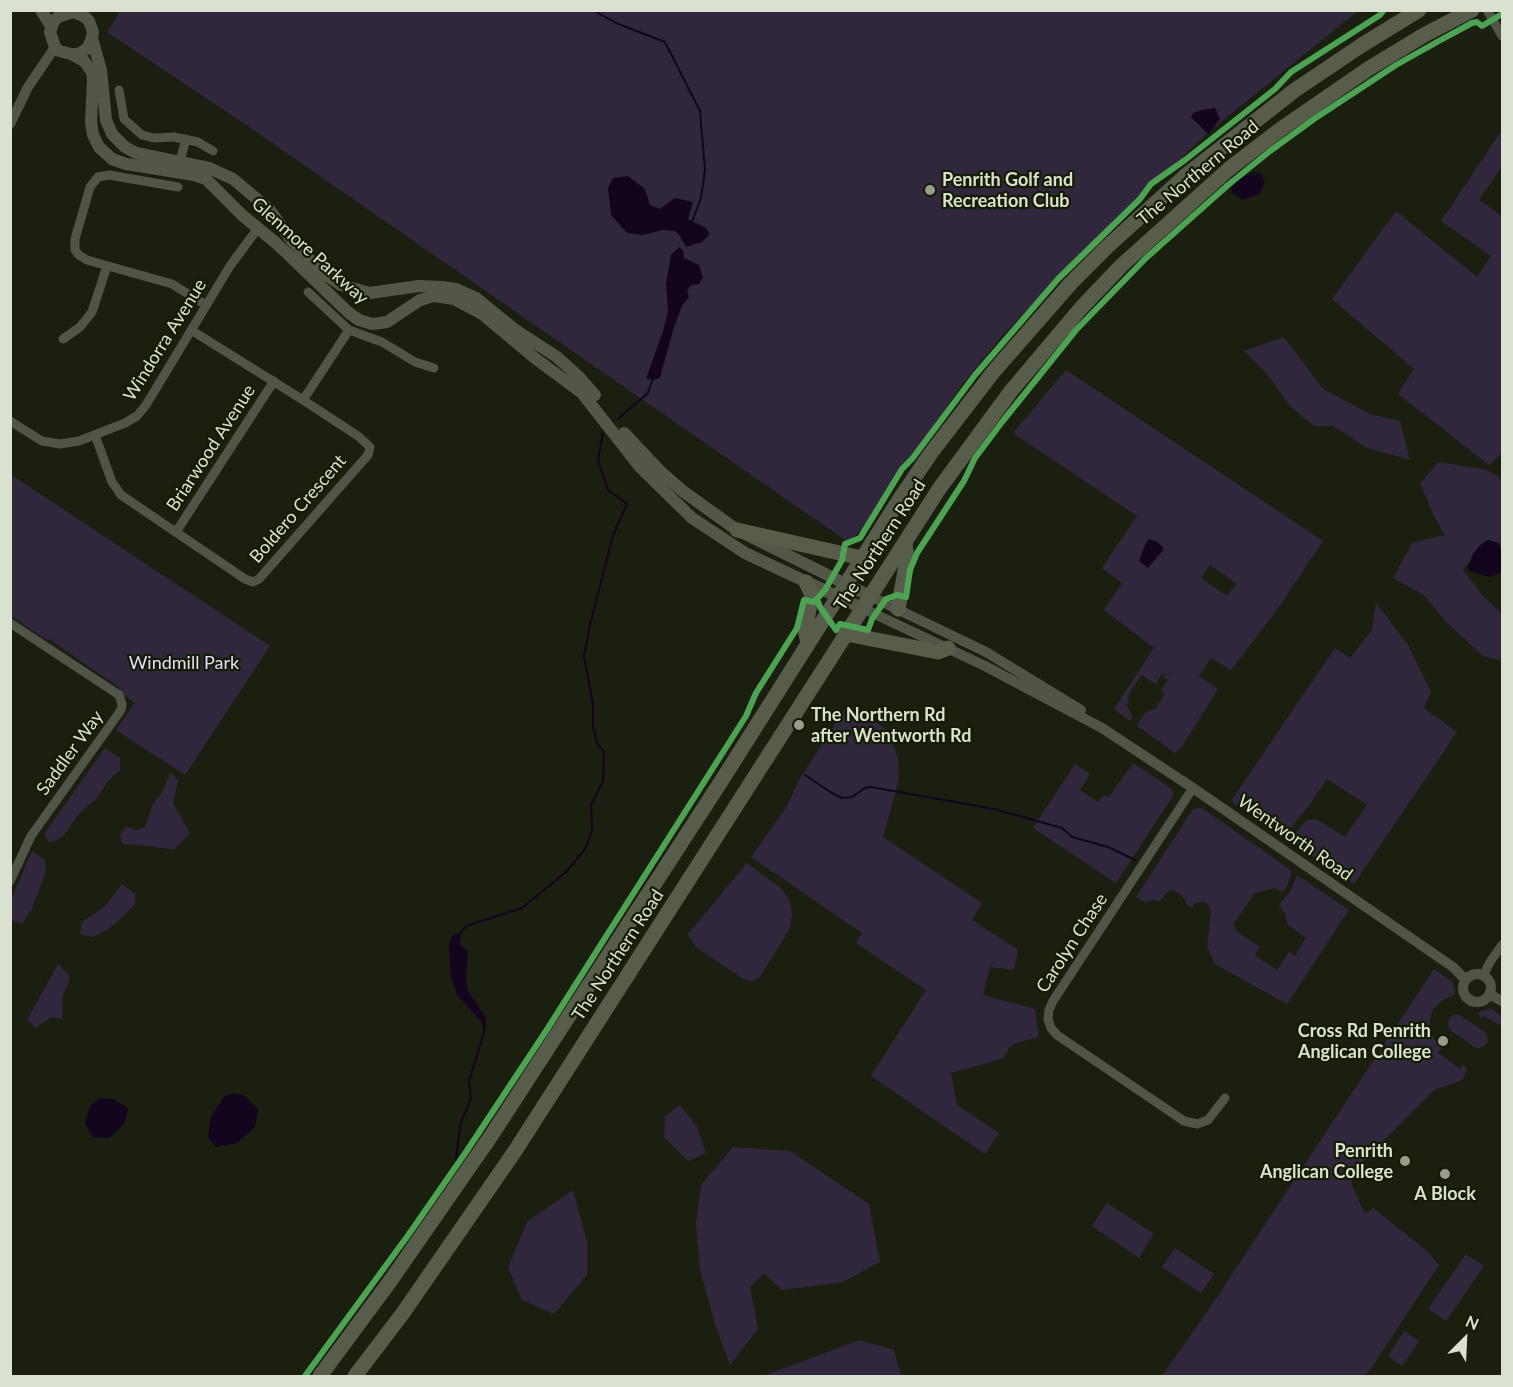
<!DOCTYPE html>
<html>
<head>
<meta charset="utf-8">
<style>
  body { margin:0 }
  #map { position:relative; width:1513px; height:1387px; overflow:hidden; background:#1a1f0f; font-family:Lato,sans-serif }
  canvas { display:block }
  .frame { position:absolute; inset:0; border:12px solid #dbe1d0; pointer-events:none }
  .north { position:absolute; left:1435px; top:1309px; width:60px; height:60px; -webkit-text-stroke:4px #141c01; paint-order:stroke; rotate:24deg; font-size:16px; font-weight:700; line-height:24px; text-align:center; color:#dbe1d0 }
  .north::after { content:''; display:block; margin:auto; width:21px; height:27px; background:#dbe1d0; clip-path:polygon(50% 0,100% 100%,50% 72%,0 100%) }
</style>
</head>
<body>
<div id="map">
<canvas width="1513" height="1387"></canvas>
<div class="frame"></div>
<div class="north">N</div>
</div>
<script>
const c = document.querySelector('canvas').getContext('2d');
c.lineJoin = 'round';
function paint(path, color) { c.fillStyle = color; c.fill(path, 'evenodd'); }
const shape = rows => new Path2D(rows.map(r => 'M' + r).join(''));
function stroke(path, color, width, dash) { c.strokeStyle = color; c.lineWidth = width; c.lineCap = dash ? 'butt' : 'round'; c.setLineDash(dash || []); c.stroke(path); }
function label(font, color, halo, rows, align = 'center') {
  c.font = font + ' Lato,sans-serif'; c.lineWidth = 4.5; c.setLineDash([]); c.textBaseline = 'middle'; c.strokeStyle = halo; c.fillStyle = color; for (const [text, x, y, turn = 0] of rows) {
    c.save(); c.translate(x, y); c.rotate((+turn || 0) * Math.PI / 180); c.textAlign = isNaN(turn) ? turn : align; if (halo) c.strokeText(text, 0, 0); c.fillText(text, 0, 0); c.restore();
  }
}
paint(shape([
  [121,10,1358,11,1211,130,1090,245,1055,281,1002,336,958,390,866,526,848,542,239,120,107,32],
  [1502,130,1502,166,1479,200,1502,216,1502,453,1489,465,1398,394,1414,369,1332,299,1396,211,1477,277,1491,256,1441,221],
  [1284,337,1323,389,1370,414,1400,421,1410,460,1367,448,1333,426,1314,426,1290,406,1267,374,1244,351],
  [1066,370,1323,541,1277,610,1231,670,1211,658,1199,676,1218,689,1181,748,1175,753,1137,726,1146,712,1155,709,1165,694,1161,690,1168,680,1163,676,1172,673,1162,674,1156,684,1141,675,1130,692,1128,700,1127,705,1133,717,1130,721,1114,709,1154,648,1104,610,1122,583,1102,568,1137,516,1013,433],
  [1210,565,1237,584,1227,596,1201,578],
  [1439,462,1487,470,1502,479,1502,552,1482,544,1463,570,1483,596,1502,614,1502,661,1483,656,1446,622,1425,596,1393,578,1412,543,1445,535,1434,516,1420,483],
  [10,474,270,646,185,775,116,730,135,703,118,691,120,688,49,639,48,641,11,616],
  [1376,603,1408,645,1431,692,1424,708,1457,732,1354,884,1289,840,1307,820,1318,820,1345,837,1367,805,1327,779,1308,807,1284,836,1231,801,1335,648,1350,658,1372,630],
  [848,704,883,727,892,742,898,759,899,779,883,837,982,903,972,920,1018,950,1014,970,990,967,983,995,1035,1009,1039,1037,1016,1043,1009,1048,1004,1058,951,1073,957,1105,999,1133,985,1154,871,1076,926,990,856,943,862,933,751,857,786,808,799,780],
  [105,748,120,758,120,770,107,782,98,797,79,814,64,835,55,841,48,842,44,834],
  [1133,763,1172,789,1173,796,1116,883,1033,828,1075,764,1090,774,1080,790,1098,802,1105,795,1109,797],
  [171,772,178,781,173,803,190,833,174,850,151,846,122,844,120,836,126,826,136,830,145,827,153,804,161,794],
  [1202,808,1292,871,1287,886,1283,892,1275,888,1255,893,1234,923,1236,931,1260,947,1255,955,1277,970,1289,952,1295,956,1306,938,1287,924,1286,915,1279,905,1291,890,1297,875,1349,910,1287,1004,1215,964,1207,946,1211,913,1209,906,1205,902,1195,903,1192,908,1187,905,1182,895,1173,890,1168,891,1160,901,1154,900,1144,902,1136,897,1193,809],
  [32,851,45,860,46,871,31,911,22,924,11,920,11,900],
  [747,863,782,889,790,902,792,915,790,928,778,948,759,978,751,981,743,979,695,946,688,934],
  [122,884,135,894,135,904,121,919,107,930,93,937,80,934,82,922,104,907],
  [58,964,69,974,69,981,63,995,62,1019,51,1017,36,1028,27,1020],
  [1434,969,1453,982,1455,994,1443,1000,1433,1009,1430,1019,1430,1030,1434,1039,1442,1047,1438,1053,1460,1068,1463,1065,1467,1068,1463,1080,1434,1090,1353,1172,1352,1185,1365,1214,1373,1208,1426,1250,1439,1265,1372,1367,1364,1376,1162,1376,1211,1306],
  [1492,1009,1502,1016,1502,1026,1483,1016,1481,1019,1478,1014,1480,1011],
  [1453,1015,1460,1015,1486,1033,1488,1040,1486,1045,1480,1048,1476,1048,1449,1029,1448,1021],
  [680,1105,697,1127,706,1153,688,1161,664,1137,665,1116],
  [733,1147,790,1151,869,1204,880,1262,843,1282,782,1290,764,1273,750,1287,758,1329,730,1365,715,1324,700,1270,696,1223,701,1185],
  [573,1190,587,1242,587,1275,554,1314,522,1300,508,1268,527,1222],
  [1107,1203,1154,1234,1139,1258,1092,1226],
  [1175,1248,1214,1274,1201,1293,1162,1267],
  [1466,1254,1484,1266,1446,1321,1428,1309],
  [1404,1331,1419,1341,1402,1366,1388,1356],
  [859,1340,894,1350,901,1376,763,1376]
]), '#31273d');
paint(shape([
  [1215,108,1220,119,1208,134,1191,117,1193,113,1202,110],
  [1246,175,1261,175,1265,182,1259,194,1243,200,1232,193,1231,187,1238,180],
  [628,176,645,189,650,205,660,209,675,198,693,202,688,219,706,228,710,234,702,242,686,247,680,236,675,231,663,230,643,235,627,233,611,215,608,188,613,178],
  [679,247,683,250,684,258,699,265,703,277,699,284,691,285,687,291,689,297,682,306,674,327,660,378,654,380,646,379,663,331,668,312,666,283,671,255],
  [1149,539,1157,542,1163,547,1163,550,1148,568,1139,561,1144,547],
  [1488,540,1499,543,1502,552,1502,572,1490,577,1470,572,1468,568,1473,554,1481,544],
  [456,933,461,936,460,944,468,952,466,980,468,991,486,1018,486,1029,483,1028,482,1022,458,996,451,977,449,948,450,939],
  [234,1093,245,1096,258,1109,255,1127,237,1143,216,1147,208,1137,211,1117,224,1096],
  [100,1098,113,1099,128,1108,125,1122,110,1138,93,1137,85,1123,90,1107]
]), '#12051d');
stroke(shape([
  [593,10,616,23,665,42,700,111,705,170,701,198,692,222],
  [1247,177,1254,172,1262,176],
  [619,418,648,393,653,378],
  [805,775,832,793,842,798,852,797,865,788,871,787,994,809,1062,828,1072,837,1108,847,1135,860],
  [458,936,466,926,522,908,567,871,585,849,592,831,591,805,603,781,604,752,597,743,593,726,593,704,584,656,590,625,613,535,627,504,608,490,598,460,603,432],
  [456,1160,460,1125,471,1098,469,1081,484,1033,484,1027]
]), '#12051d', 2);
stroke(shape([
  [1487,10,1502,36],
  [119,90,124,119,142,135,154,138,174,137,198,142,213,151],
  [180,161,186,139],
  [178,187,109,175,98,177,90,187,75,239,75,250,79,255,87,260,172,284,206,305],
  [308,292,349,330,382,342,415,362,434,368],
  [63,339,80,327,92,312,107,266],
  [303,400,349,330],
  [10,421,42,441,60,444,79,441,125,423,137,416,146,405,230,266,258,228],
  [95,435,112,482,121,495,245,579,253,582,259,579,368,455,370,447,358,436,303,400,191,330],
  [176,532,274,381],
  [10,623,119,695,122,704,121,710,31,836,10,881],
  [1193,788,1053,1001,1049,1010,1048,1019,1051,1028,1057,1035,1184,1121,1197,1124,1208,1120,1225,1098],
  [1483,976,1490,962,1502,945]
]), '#515547', 9);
stroke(shape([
  [10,124,28,87,55,47],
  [870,596,986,652,1081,710],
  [862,608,985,666,1102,728,1193,788,1453,967,1466,980],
  '1463 988a14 14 0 1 1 28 0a14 14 0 1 1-28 0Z',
  [1489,994,1502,1001]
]), '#515547', 10);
stroke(shape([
  [41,10,51,26],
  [70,10,85,17,89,21,93,32,92,38,87,49,78,54,71,54,59,51,55,47,50,32,54,21,58,17,73,12],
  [92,38,101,70,106,120,112,134,125,147,136,153,209,168,233,179,269,209,292,241,322,272,341,285,370,293,419,286,442,287,456,289,476,298,514,329,557,357,579,377,595,395],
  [71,54,84,61,92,72,93,79,91,122,93,135,99,147,112,159,126,164,194,175,206,179,242,215,276,243,349,313,359,320,372,324,387,322,420,300,434,296,454,299,482,314,536,359,582,393,640,467,692,518,745,553,862,608],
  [624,433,661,472,684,492,737,530,870,596]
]), '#525748', 12);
stroke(shape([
  [737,530,862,558],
  [806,582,812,595,805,629,808,643],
  [898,609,907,560,905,543],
  [846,634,938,652,948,648],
  [320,1376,391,1280,491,1136,722,780,901,497,931,453,994,371,1071,283,1107,247,1184,177,1295,90,1362,45,1419,10],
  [355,1376,403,1313,515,1151,939,489,1011,391,1081,308,1122,265,1230,168,1281,129,1368,69,1424,35,1472,10]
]), '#585d4b', 15);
stroke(shape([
  [817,599,820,607,836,630,840,624,868,630,872,619,886,599,897,595,906,597,910,570,917,553,964,481,975,458,1002,422,1076,330,1146,258,1228,185,1270,151,1314,119,1396,65,1437,42,1472,23,1477,22,1482,26,1502,14],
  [305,1376,409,1234,466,1152,546,1031,746,716,756,693,797,628,804,600,814,602,825,590,842,560,845,544,860,538,902,469,912,459,975,375,1058,279,1140,199,1151,184,1185,160,1275,89,1291,72,1380,15,1384,10]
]), '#4ca352', 6);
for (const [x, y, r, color] of [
  [930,190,6,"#979d8c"],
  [799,725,6,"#979d8c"],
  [1443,1041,6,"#979d8c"],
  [1405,1161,6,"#979d8c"],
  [1445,1174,6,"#979d8c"]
]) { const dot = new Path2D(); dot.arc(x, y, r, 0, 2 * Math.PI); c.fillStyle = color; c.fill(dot); stroke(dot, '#141c01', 2); }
label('18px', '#dbe1d0', '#141c01', [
  ["The Northern Road",1198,173,-40],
  ["Glenmore Parkway",310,251,42],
  ["Windorra Avenue",165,340,-58],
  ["Briarwood Avenue",211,448,-57],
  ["Boldero Crescent",298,509,-49],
  ["The Northern Road",880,545,-57],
  ["Saddler Way",70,753,-54],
  ["Wentworth Road",1295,838,35],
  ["Carolyn Chase",1072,943,-57],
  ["The Northern Road",618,955,-57]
]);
label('bold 18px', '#dbe1d0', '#141c01', [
  ["Penrith Golf and",942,180],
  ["Recreation Club",942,201],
  ["The Northern Rd",811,715],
  ["after Wentworth Rd",811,736],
  ["Cross Rd Penrith",1431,1031,"right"],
  ["Anglican College",1431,1052,"right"],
  ["Penrith",1393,1151,"right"],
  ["Anglican College",1393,1172,"right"],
  ["A Block",1445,1194,"center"]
], 'left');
label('18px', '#e9d8ff', '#141c01', [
  ["Windmill Park",184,663]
]);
</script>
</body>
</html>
